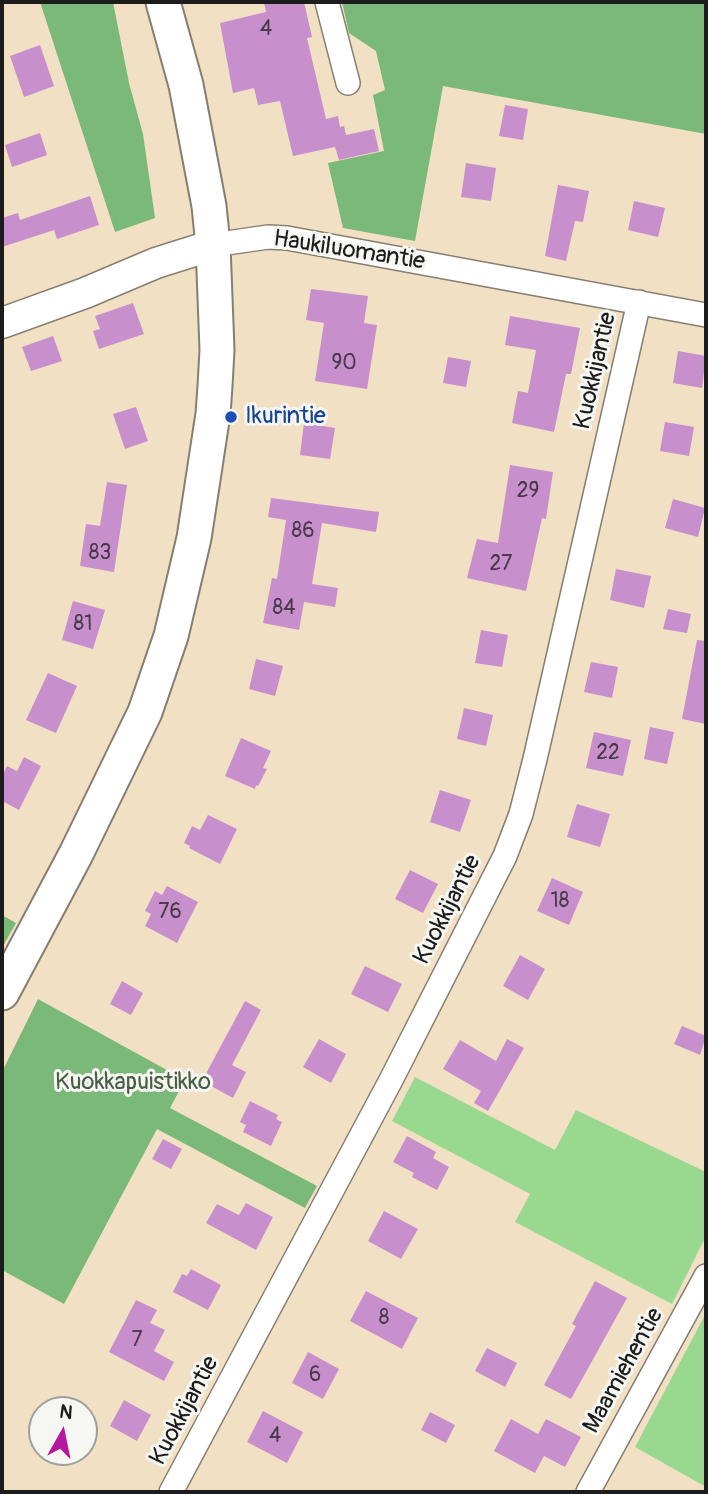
<!DOCTYPE html>
<html>
<head>
<meta charset="utf-8">
<style>
  body { margin:0 }
  #map { position:relative; width:708px; height:1494px; overflow:hidden; background:#f1e0c4; font-family:Pangolin,sans-serif }
  canvas { display:block }
  .frame { position:absolute; inset:0; border:4px solid #1c1c1c; pointer-events:none }
  .north { position:absolute; left:28px; top:1396px; width:70px; height:70px; box-sizing:border-box; background:#f6f6f2; border:2px solid #9f9f9c; border-radius:50%; rotate:9deg; font-size:19px; font-weight:700; line-height:28px; text-align:center; color:#1c1c1c }
  .north::after { content:''; display:block; margin:auto; width:24px; height:32px; background:#b5179e; clip-path:polygon(50% 0,100% 100%,50% 72%,0 100%) }
</style>
</head>
<body>
<div id="map">
<canvas width="708" height="1494"></canvas>
<div class="frame"></div>
<div class="north">N</div>
</div>
<script>
const c = document.querySelector('canvas').getContext('2d');
c.lineJoin = 'round';
function paint(path, color) { c.fillStyle = color; c.fill(path, 'evenodd'); }
const shape = rows => new Path2D(rows.map(r => 'M' + r).join(''));
function stroke(path, color, width, dash) { c.strokeStyle = color; c.lineWidth = width; c.lineCap = dash ? 'butt' : 'round'; c.setLineDash(dash || []); c.stroke(path); }
function label(font, color, halo, rows, align = 'center') {
  c.font = font + ' Pangolin,sans-serif'; c.lineWidth = 6; c.setLineDash([]); c.textBaseline = 'middle'; c.strokeStyle = halo; c.fillStyle = color; for (const [text, x, y, turn = 0] of rows) {
    c.save(); c.translate(x, y); c.rotate((+turn || 0) * Math.PI / 180); c.textAlign = isNaN(turn) ? turn : align; if (halo) c.strokeText(text, 0, 0); c.fillText(text, 0, 0); c.restore();
  }
}
paint(shape([
  [415,1077,555,1150,576,1110,706,1172,706,1236,672,1304,515,1222,530,1194,392,1121],
  [706,1313,706,1487,635,1447]
]), '#99d98f');
paint(shape([
  [40,2,113,2,129,83,143,134,155,218,115,232],
  [342,2,706,2,706,134,443,86,415,241,343,228,328,163,384,151,373,95,385,90,376,51,349,33],
  [2,915,16,923,2,948],
  [38,999,185,1080,170,1108,317,1186,305,1208,157,1129,64,1304,2,1270,2,1072]
]), '#7ab97a');
paint(shape([
  [264,2,304,2,312,37,307,38,326,119,338,116,340,127,344,126,346,135,374,129,379,151,339,160,335,147,293,156,280,101,258,105,254,88,233,93,220,23,266,12],
  [40,45,54,86,24,97,10,56],
  [505,105,528,109,523,140,499,136],
  [40,133,47,155,12,167,5,145],
  [466,163,496,168,491,201,461,197],
  [558,185,589,191,583,222,575,221,566,261,545,256],
  [90,196,99,225,57,239,54,230,2,247,2,218,18,213,20,220],
  [634,201,665,208,658,237,628,230],
  [311,289,368,296,364,323,377,325,367,389,315,381,324,323,306,320],
  [133,303,144,334,99,349,93,331,100,329,95,316],
  [510,316,580,328,571,374,566,374,554,432,512,423,518,391,528,393,536,350,505,345],
  [53,336,62,361,31,371,22,347],
  [678,351,706,356,702,388,673,383],
  [448,357,471,361,466,387,443,383],
  [136,407,148,441,125,449,113,414],
  [665,422,694,427,689,456,660,451],
  [304,423,335,428,330,459,300,455],
  [510,465,553,472,546,519,542,518,526,591,467,578,477,539,498,543],
  [107,482,127,485,114,572,80,566,86,524,100,526],
  [271,498,379,512,376,532,322,523,312,584,338,588,335,607,304,602,299,630,263,623,272,578,277,579,286,520,268,517],
  [673,499,705,508,698,537,665,528],
  [616,569,651,576,644,608,610,600],
  [73,601,105,610,93,649,62,640],
  [668,609,691,614,687,633,663,629],
  [481,630,508,635,502,667,475,663],
  [697,640,706,641,706,724,682,719],
  [256,659,283,666,275,696,249,689],
  [591,662,618,667,612,698,584,692],
  [48,673,77,686,56,733,26,720],
  [464,708,493,715,486,746,457,739],
  [650,727,674,732,667,764,644,759],
  [594,732,631,740,623,776,586,768],
  [241,738,271,751,263,768,267,769,258,786,256,785,255,789,225,776],
  [24,757,41,766,19,810,2,801,2,776,7,766,17,771],
  [440,790,471,800,460,832,430,822],
  [577,804,610,814,600,847,567,837],
  [208,815,237,829,220,864,189,848,190,846,184,843,192,826,200,830],
  [410,870,438,884,423,913,395,899],
  [552,878,583,892,569,925,537,911],
  [167,886,198,902,177,943,145,926,151,914,145,911,155,891,162,895],
  [520,955,545,969,528,1000,503,986],
  [365,966,402,984,388,1012,351,994],
  [122,981,143,993,131,1015,110,1004],
  [245,1001,261,1010,232,1065,246,1072,233,1098,202,1081],
  [682,1026,706,1036,700,1055,674,1044],
  [319,1039,346,1054,331,1083,303,1067],
  [507,1039,524,1048,488,1111,474,1103,481,1091,443,1069,460,1040,496,1061],
  [250,1101,278,1115,276,1119,282,1122,271,1146,243,1132,246,1125,240,1122],
  [407,1136,436,1152,433,1158,449,1167,437,1190,412,1177,414,1173,393,1162],
  [163,1139,182,1149,171,1169,152,1159],
  [246,1203,273,1217,256,1250,206,1223,217,1204,239,1215],
  [384,1211,418,1229,401,1259,368,1241],
  [191,1269,221,1285,208,1310,173,1292,182,1274,187,1276],
  [595,1281,627,1298,571,1399,544,1385,576,1326,572,1324],
  [366,1291,418,1318,402,1349,350,1321],
  [136,1300,157,1310,150,1323,165,1330,154,1351,174,1362,164,1381,109,1352],
  [487,1348,517,1363,505,1387,475,1371],
  [308,1352,339,1369,323,1399,292,1383],
  [124,1400,151,1415,137,1441,110,1426],
  [263,1411,303,1432,287,1463,247,1442],
  [430,1412,455,1425,446,1443,421,1430],
  [511,1419,538,1434,546,1419,581,1437,565,1467,544,1456,535,1473,494,1451]
]), '#c88fcd');
const minor = shape([
  [327,2,348,83],
  [213,245,268,237,287,238,706,315],
  [171,1492,391,1080,505,856,521,814,535,759,639,302],
  [588,1492,706,1276]
]);
const tertiary = shape([
  [2,323,85,293,156,263,213,245]
]);
const secondary = shape([
  [2,993,76,854,145,712,171,636,194,538,213,414,215,386,217,350,213,245,209,206,186,85,163,2]
]);
stroke(minor, '#867e70', 26);
stroke(tertiary, '#867e70', 33);
stroke(secondary, '#867e70', 37);
stroke(minor, '#fff', 23);
stroke(tertiary, '#fff', 30);
stroke(secondary, '#fff', 33);
for (const [x, y, r, color] of [
  [231,417,7,"#1a4fb4"]
]) { const dot = new Path2D(); dot.arc(x, y, r, 0, 2 * Math.PI); c.fillStyle = color; c.fill(dot); stroke(dot, '#f6f6f2', 2.5); }
label('21px', '#473948', null, [
  ["4",266,30],
  ["90",344,364],
  ["29",528,492],
  ["86",303,532],
  ["83",100,554],
  ["27",501,565],
  ["84",284,609],
  ["81",83,625],
  ["22",608,754],
  ["18",560,902],
  ["76",170,913],
  ["8",384,1319],
  ["7",137,1341],
  ["6",315,1376],
  ["4",275,1437]
]);
label('24px', '#1c1c1c', '#f6f6f2', [
  ["Haukiluomantie",349,251,9],
  ["Kuokkijantie",596,371,-77],
  ["Kuokkijantie",448,910,-63],
  ["Maamiehentie",624,1371,-61],
  ["Kuokkijantie",185,1411,-62]
]);
label('24px', '#164399', '#f6f6f2', [
  ["Ikurintie",245,417]
], 'left');
label('24px', '#485e44', '#f6f6f2', [
  ["Kuokkapuistikko",133,1083]
]);
</script>
</body>
</html>
